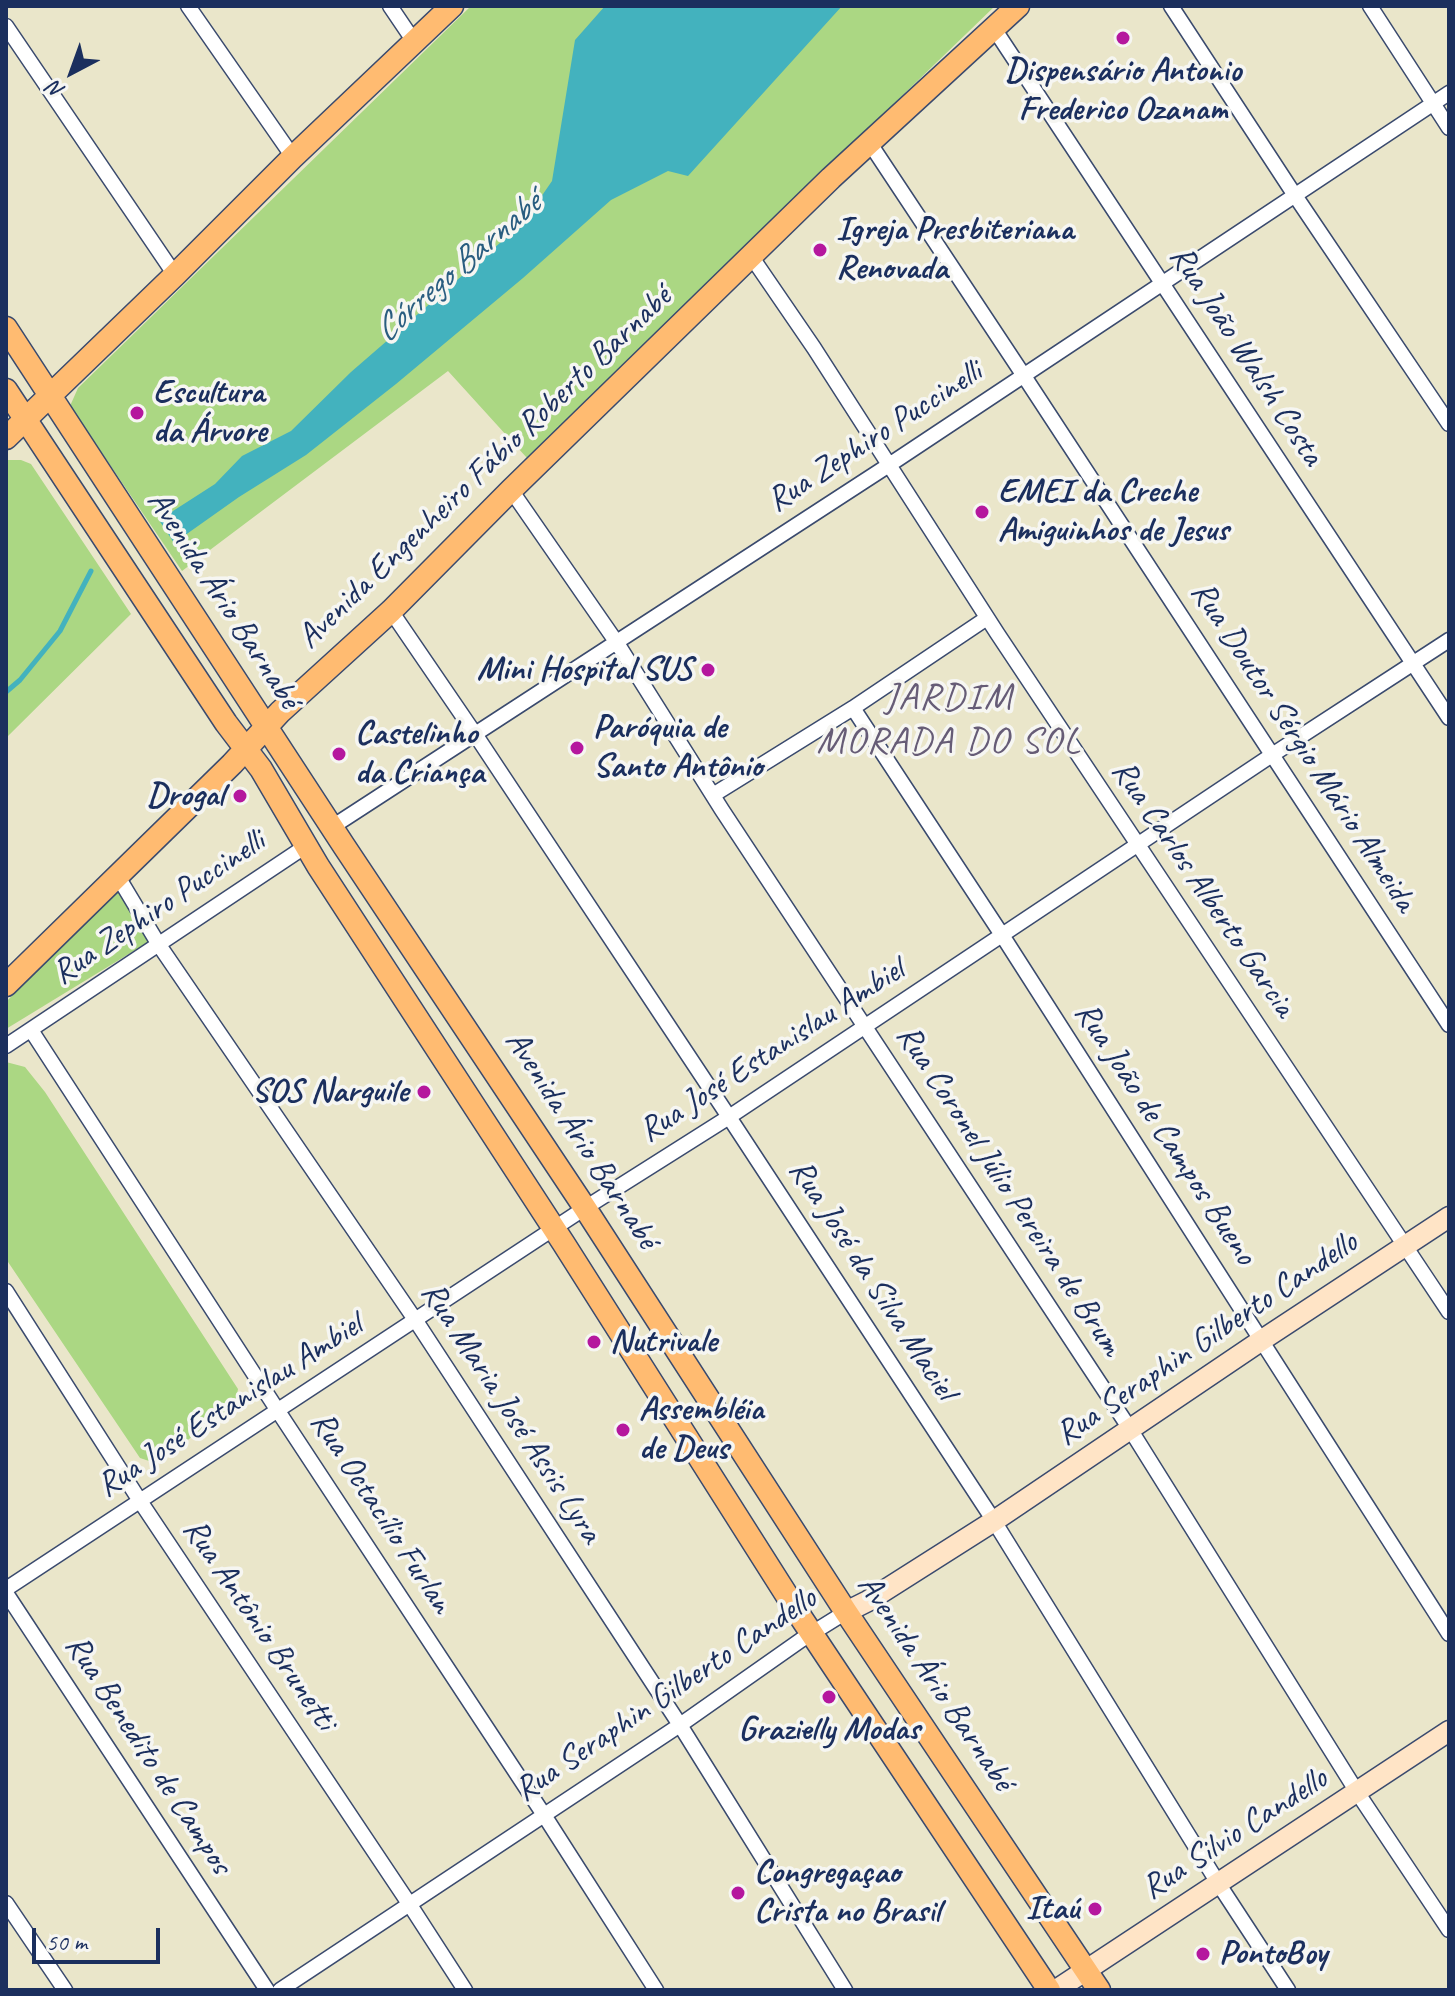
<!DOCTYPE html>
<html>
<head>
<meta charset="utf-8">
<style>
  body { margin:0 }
  #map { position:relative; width:1455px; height:1996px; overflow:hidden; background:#eae6ca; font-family:Caveat,sans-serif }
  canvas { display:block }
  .frame { position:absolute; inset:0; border:8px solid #1b2f5e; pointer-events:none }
  .north { position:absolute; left:32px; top:32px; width:80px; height:80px; -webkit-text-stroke:6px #f6f6f2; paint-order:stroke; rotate:221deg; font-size:22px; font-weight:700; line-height:32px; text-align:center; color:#1b2f5e }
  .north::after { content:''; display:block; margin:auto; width:28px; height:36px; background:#1b2f5e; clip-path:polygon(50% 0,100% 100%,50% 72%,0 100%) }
  .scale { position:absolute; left:32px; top:1928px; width:128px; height:36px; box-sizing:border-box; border:4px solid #1b2f5e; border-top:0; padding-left:10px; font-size:24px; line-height:28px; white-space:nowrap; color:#1b2f5e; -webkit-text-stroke:6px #f6f6f2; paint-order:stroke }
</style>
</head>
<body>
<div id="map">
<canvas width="1455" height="1996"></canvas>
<div class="frame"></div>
<div class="north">N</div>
<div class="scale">50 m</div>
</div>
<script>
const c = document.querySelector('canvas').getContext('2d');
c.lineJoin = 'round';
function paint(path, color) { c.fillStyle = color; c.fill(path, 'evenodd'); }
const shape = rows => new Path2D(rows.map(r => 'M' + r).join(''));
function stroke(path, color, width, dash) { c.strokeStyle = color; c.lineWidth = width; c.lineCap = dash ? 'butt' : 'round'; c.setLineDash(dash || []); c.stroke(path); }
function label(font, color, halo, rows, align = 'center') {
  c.font = font + ' Caveat,sans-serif'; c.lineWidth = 7; c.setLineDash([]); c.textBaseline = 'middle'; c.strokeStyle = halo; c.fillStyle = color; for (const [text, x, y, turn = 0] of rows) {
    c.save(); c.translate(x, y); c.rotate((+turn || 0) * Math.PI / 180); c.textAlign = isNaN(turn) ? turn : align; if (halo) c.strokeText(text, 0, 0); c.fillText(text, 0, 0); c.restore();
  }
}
paint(shape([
  [471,6,995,6,527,458,448,371,182,571,70,406,78,388],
  [6,460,21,460,31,464,131,614,6,738],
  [116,887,150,941,6,1029,6,1002],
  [6,1062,25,1067,45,1092,238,1389,235,1405,162,1459,152,1462,140,1458,6,1259]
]), '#abd783');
paint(shape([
  [605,6,842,6,688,176,668,171,611,200,523,278,396,384,306,455,239,497,174,543,159,520,215,484,242,456,291,431,351,372,523,223,552,181,575,40]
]), '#43b2be');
stroke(shape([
  [6,692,20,680,60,631,91,571]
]), '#43b2be', 5);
const street = shape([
  [188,6,293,157],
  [390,6,415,43],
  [1171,6,1294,194,1449,424],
  [1370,6,1449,128],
  [6,26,175,275],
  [993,27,1449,718],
  [869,142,1024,376,1449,1025],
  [751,256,814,348,997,633,1449,1312],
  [511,490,617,643,722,810,1130,1429,1357,1792,1449,1930],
  [391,611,475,734,729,1117,994,1521,1218,1883,1288,1990],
  [853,708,1002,935,1449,1634],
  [713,795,853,708,987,618],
  [332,827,889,465,1449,93],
  [117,875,159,945,416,1321,680,1725,845,1990],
  [31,1030,278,1411,544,1815,656,1990],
  [6,1046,306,846],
  [6,1291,140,1501,410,1905,465,1990],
  [6,1589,585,1208,729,1117,1272,755,1449,640],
  [6,1593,267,1990],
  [6,1903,65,1990],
  [280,1990,680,1725,801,1640,846,1612]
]);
const secondary = shape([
  [846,1612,868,1601,994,1521,1262,1340,1449,1217],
  [1056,1990,1449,1731]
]);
const primary = shape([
  [6,328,344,846,585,1208,846,1612,1099,1990],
  [6,390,226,723,261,769,318,866,564,1244,798,1613,1049,1990],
  [6,438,175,275,293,157,452,6],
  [6,985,232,764,280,712,391,611,511,490,831,178,1018,6]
]);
stroke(street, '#3a4a6e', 17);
stroke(secondary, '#3a4a6e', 23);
stroke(primary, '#3a4a6e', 25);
stroke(street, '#fff', 14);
stroke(secondary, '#ffe4c6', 20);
stroke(primary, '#ffbb71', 22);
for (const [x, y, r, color] of [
  [1123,38,8,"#b5179e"],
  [820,250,8,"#b5179e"],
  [137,413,8,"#b5179e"],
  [982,512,8,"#b5179e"],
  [708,670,8,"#b5179e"],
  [577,748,8,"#b5179e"],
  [339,754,8,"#b5179e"],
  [240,796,8,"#b5179e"],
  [424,1092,8,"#b5179e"],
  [594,1342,8,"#b5179e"],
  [623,1430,8,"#b5179e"],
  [829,1697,8,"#b5179e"],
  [738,1893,8,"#b5179e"],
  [1095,1909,8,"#b5179e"],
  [1203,1954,8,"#b5179e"]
]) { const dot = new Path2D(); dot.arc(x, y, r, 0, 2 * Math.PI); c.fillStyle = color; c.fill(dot); stroke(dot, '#f6f6f2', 3); }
label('bold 34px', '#1b2f5e', '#f6f6f2', [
  ["Dispensário Antonio",1123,71,"center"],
  ["Frederico Ozanam",1123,110,"center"],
  ["Igreja Presbiteriana",836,230],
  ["Renovada",836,269],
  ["Escultura",153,393],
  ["da Árvore",153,432],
  ["EMEI da Creche",998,492],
  ["Amiguinhos de Jesus",998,531],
  ["Mini Hospital SUS",692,670,"right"],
  ["Paróquia de",593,728],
  ["Santo Antônio",593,767],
  ["Castelinho",355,734],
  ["da Criança",355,773],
  ["Drogal",224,796,"right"],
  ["SOS Narguile",408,1092,"right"],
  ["Nutrivale",610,1342],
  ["Assembléia",639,1410],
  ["de Deus",639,1449],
  ["Grazielly Modas",829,1730,"center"],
  ["Congregaçao",754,1873],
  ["Crista no Brasil",754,1912],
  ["Itaú",1079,1909,"right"],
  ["PontoBoy",1219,1954]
], 'left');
label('34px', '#1b2f5e', '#f6f6f2', [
  ["Rua João Walsh Costa",1246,356,57],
  ["Rua Zephiro Puccinelli",875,437,-33],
  ["Avenida Engenheiro Fábio Roberto Barnabé",485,468,-44],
  ["Avenida Ário Barnabé",223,600,57],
  ["Rua Doutor Sérgio Mário Almeida",1303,747,57],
  ["Rua Carlos Alberto Garcia",1203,889,56],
  ["Rua Zephiro Puccinelli",159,908,-34],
  ["Rua José Estanislau Ambiel",772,1051,-33],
  ["Rua João de Campos Bueno",1165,1134,57],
  ["Avenida Ário Barnabé",581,1140,57],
  ["Rua Coronel Júlio Pereira de Brum",1009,1191,57],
  ["Rua José da Silva Maciel",872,1280,57],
  ["Rua Seraphin Gilberto Candello",1207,1339,-34],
  ["Rua José Estanislau Ambiel",230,1406,-33],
  ["Rua Maria José Assis Lyra",511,1413,57],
  ["Rua Octacílio Furlan",381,1513,57],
  ["Rua Antônio Brunetti",259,1625,56],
  ["Avenida Ário Barnabé",935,1683,56],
  ["Rua Seraphin Gilberto Candello",666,1695,-34],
  ["Rua Benedito de Campos",148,1755,57],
  ["Rua Silvio Candello",1235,1834,-33]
]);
label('italic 36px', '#295d80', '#f6f6f2', [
  ["Córrego Barnabé",458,268,-41]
]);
c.letterSpacing = '2px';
label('38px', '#665c76', '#f6f6f2', [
  ["JARDIM",949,698],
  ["MORADA DO SOL",949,742]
]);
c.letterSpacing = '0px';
</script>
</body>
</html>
